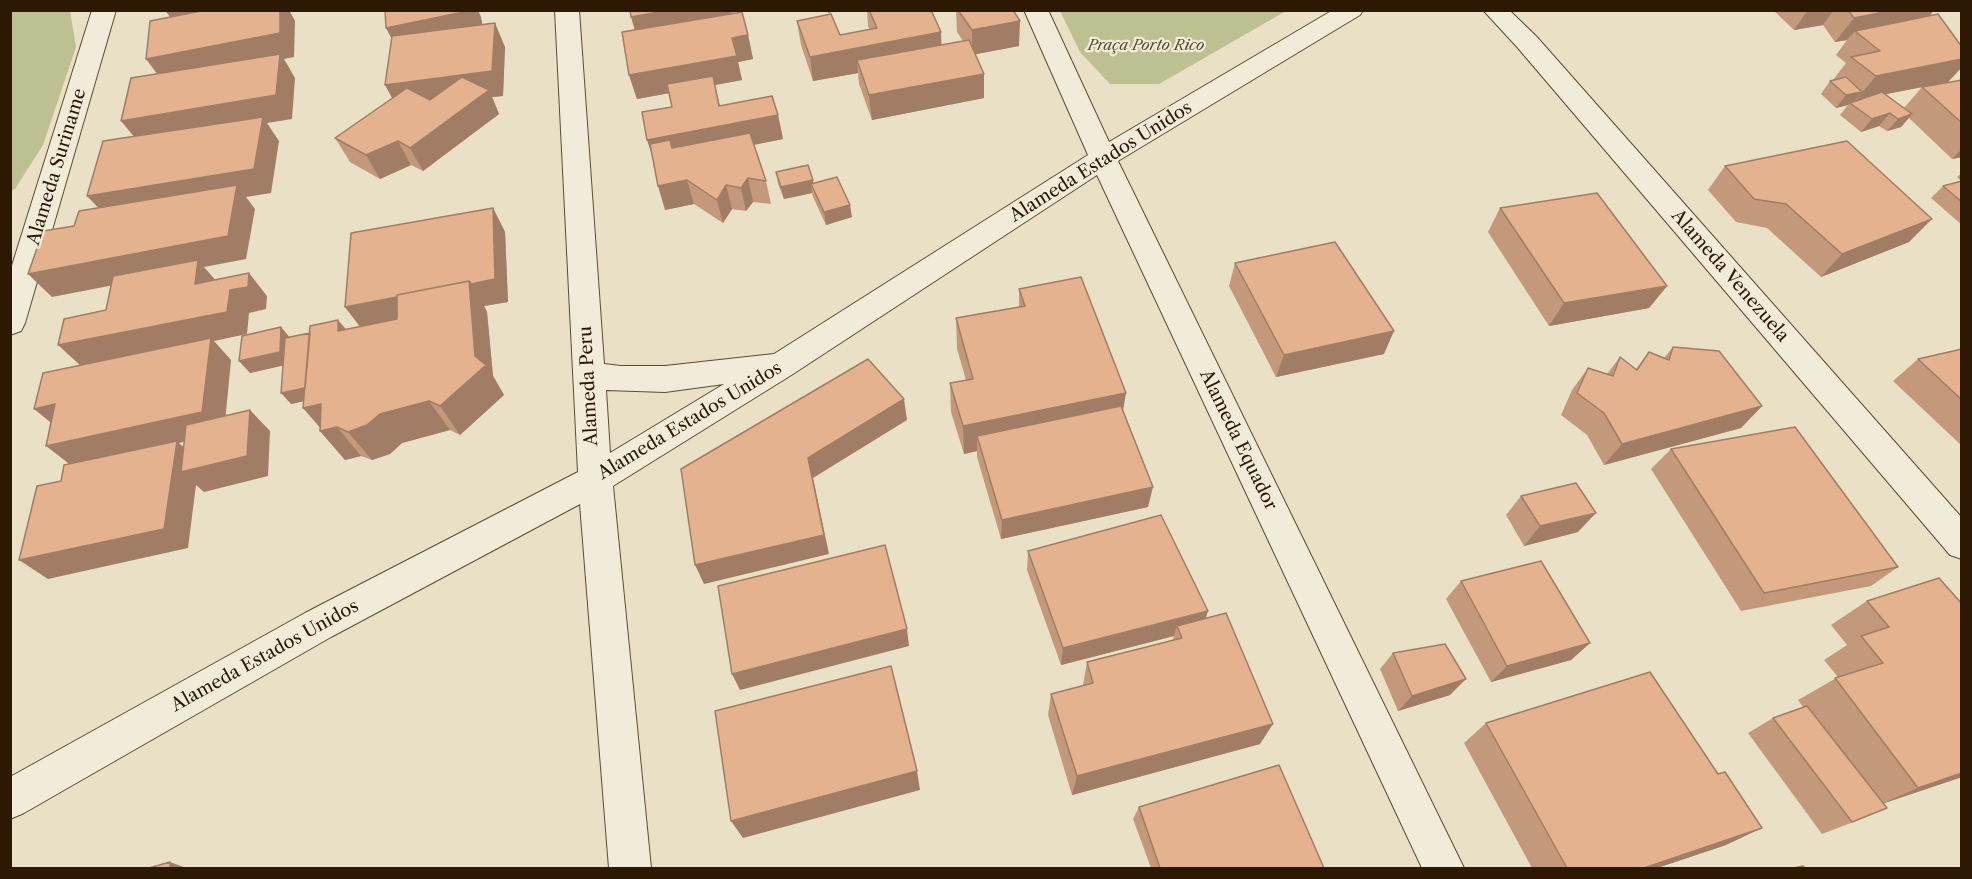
<!DOCTYPE html>
<html>
<head>
<meta charset="utf-8">
<style>
  body { margin:0 }
  #map { position:relative; width:1972px; height:879px; overflow:hidden; background:#eae0c5; font-family:"Libre Caslon Text",serif }
  canvas { display:block }
  .frame { position:absolute; inset:0; border:12px solid #2d1903; pointer-events:none }
</style>
</head>
<body>
<div id="map">
<canvas width="1972" height="879"></canvas>
<div class="frame"></div>
</div>
<script>
const c = document.querySelector('canvas').getContext('2d');
c.lineJoin = 'round';
function paint(path, color) { c.fillStyle = color; c.fill(path, 'evenodd'); }
const shape = rows => new Path2D(rows.map(r => 'M' + r).join(''));
function stroke(path, color, width, dash) { c.strokeStyle = color; c.lineWidth = width; c.lineCap = dash ? 'butt' : 'round'; c.setLineDash(dash || []); c.stroke(path); }
function label(font, color, halo, rows, align = 'center') {
  c.font = font + ' "Libre Caslon Text",serif'; c.lineWidth = 4.5; c.setLineDash([]); c.textBaseline = 'middle'; c.strokeStyle = halo; c.fillStyle = color; for (const [text, x, y, turn = 0] of rows) {
    c.save(); c.translate(x, y); c.rotate((+turn || 0) * Math.PI / 180); c.textAlign = isNaN(turn) ? turn : align; if (halo) c.strokeText(text, 0, 0); c.fillText(text, 0, 0); c.restore();
  }
}
paint(shape([
  [11,10,70,11,76,47,43,145,15,189,11,191],
  [1060,11,1286,11,1159,84,1110,84,1080,52]
]), '#bdc090');
const minor = shape([
  [92,10,116,10,25,323,21,331,10,335,10,272,92,10],
  [555,10,579,10,604,364,621,366,665,366,774,354,1088,155,1024,10,1048,10,1109,142,1333,10,1363,10,1360,15,1118,161,1464,868,1422,868,1097,175,793,374,613,486,651,868,609,868,580,504,331,637,24,813,10,819,10,777,305,613,578,472,555,10],
  [724,384,610,453,606,390,665,392,724,384],
  [1483,10,1509,10,1536,36,1962,518,1962,559,1950,555,1518,48,1483,10]
]);
stroke(minor, '#5c4b34', 2);
paint(minor, '#f1ebd9');
paint(shape([
  [867,10,931,10,941,45,963,41,957,32,956,10,1013,10,1019,46,975,54,984,98,872,120,859,84,858,73,813,81,801,45,797,21,840,35,870,30,868,26],
  [1773,10,1934,10,1930,15,1962,47,1962,67,1948,82,1886,94,1904,108,1922,87,1962,80,1962,157,1952,159,1909,118,1901,127,1887,131,1879,126,1861,132,1840,115,1848,105,1836,108,1821,94,1830,81,1833,80,1846,63,1836,55,1847,40,1835,42,1823,25,1794,30],
  [730,13,748,35,753,59,738,62,742,80,715,85,720,106,778,115,783,139,754,145,766,181,771,204,753,202,746,211,732,209,723,223,694,204,665,210,672,107,669,93,637,99,629,75,635,30],
  [481,17,482,25,505,47,503,96,492,97,499,114,423,171,411,165,380,179,350,162,335,138,392,98,392,39,386,28],
  [1725,166,1909,242,1821,277,1767,228,1736,222,1708,190],
  [776,172,813,184,852,217,826,225,813,197,812,193,784,199,778,184],
  [1962,173,1962,225,1931,198,1943,186,1961,181,1957,177],
  [493,208,505,232,508,302,484,306,487,312,493,376,504,395,460,435,450,430,402,443,390,454,372,460,361,456,345,460,320,431,320,427,303,408,304,401,291,404,283,365,250,373,281,327,289,337,310,333,338,320,346,329,360,327,345,307],
  [1500,208,1667,286,1649,308,1549,326,1488,232],
  [1235,263,1384,354,1276,377,1229,286],
  [1019,289,1123,410,1148,507,1001,539,977,457,977,451,964,454,951,412,950,383,966,380,957,349,956,318,1019,307],
  [1673,347,1762,406,1741,428,1604,465,1587,435,1561,415,1572,390,1588,368,1607,374,1620,357,1636,369,1649,352,1664,358],
  [1962,349,1962,446,1893,381,1918,359],
  [1671,449,1898,567,1871,586,1741,611,1651,469],
  [1521,496,1578,532,1524,546,1506,515],
  [1028,551,1208,611,1205,619,1260,744,1072,795,1048,715,1051,694,1083,685,1087,662,1172,641,1174,636,1061,665,1027,570],
  [1461,581,1590,643,1571,660,1491,682,1446,599],
  [1867,601,1962,604,1962,777,1883,803,1856,821,1822,834,1748,733,1773,718,1803,707,1798,700,1838,677,1824,660,1847,645,1831,625],
  [1393,653,1450,695,1398,711,1380,669],
  [1486,723,1726,845,1657,868,1532,868,1464,743],
  [1139,807,1324,868,1151,868,1133,819]
]), '#c4997b');
paint(shape([
  [165,10,257,10,175,24],
  [280,10,289,10,295,21,294,57,284,59,295,78,292,119,267,123,279,141,271,193,246,197,255,209,246,259,204,267,218,283,195,284,197,269,52,297,28,274,109,219,87,196,141,145,121,121,164,83,146,59],
  [473,10,478,10,481,17,484,35,399,52,386,28],
  [670,10,745,10,730,13,733,25,638,41,631,17],
  [828,10,843,10,828,13],
  [1808,10,1834,10,1823,25,1794,30],
  [1894,10,1934,10,1922,26,1855,31,1847,40,1835,42,1854,18],
  [1020,21,1019,46,972,55,972,30],
  [495,23,505,47,503,96,492,97,499,114,423,171,410,148,398,109,385,85],
  [941,32,942,57,857,60,858,73,813,81,810,57],
  [748,35,753,59,738,62,742,80,715,85,724,125,778,115,783,139,655,164,647,140,715,85,637,99,629,75,732,38],
  [1962,59,1962,67,1948,82,1856,100,1876,76],
  [984,74,984,98,872,120,869,95],
  [1862,92,1852,104,1850,103,1848,105,1836,108,1846,95],
  [1890,113,1879,126,1861,132,1872,119],
  [1912,114,1901,127,1887,131,1898,119],
  [398,141,411,165,380,179,366,155],
  [1962,149,1962,157,1952,159],
  [748,178,753,202,746,211,741,188],
  [687,180,694,204,665,210,658,186],
  [813,180,815,193,811,184,812,193,784,199,781,187],
  [726,185,732,209,723,223,717,200],
  [850,205,852,217,826,225,824,212],
  [493,208,505,232,508,302,484,306,487,312,493,376,504,395,460,435,440,406,362,329,345,307],
  [1932,219,1909,242,1821,277,1842,254],
  [249,273,267,296,266,309,249,313,247,334,214,341,231,360,224,433,179,443,200,462,250,410,270,431,268,476,204,492,196,485,188,548,48,579,19,560,72,466,46,446,82,367,58,345,230,290],
  [1667,286,1649,308,1549,326,1564,303],
  [338,320,361,350,338,331],
  [281,327,291,339,290,364,250,373,239,361],
  [1394,331,1384,354,1276,377,1284,355],
  [318,385,328,396,291,404,281,393],
  [1126,393,1121,423,977,436,977,451,964,454,963,426],
  [904,399,907,420,813,478,829,554,704,584,695,565,808,458],
  [429,401,450,430,402,443,390,454,372,460,348,432,380,414],
  [55,404,60,430,34,409],
  [321,404,337,427,361,456,345,460,320,431,323,431,303,408],
  [1762,406,1741,428,1604,465,1622,444],
  [1153,487,1148,507,1001,539,1002,520],
  [1596,513,1578,532,1524,546,1540,526],
  [1208,611,1202,629,1177,626,1174,636,1061,665,1063,648],
  [907,629,909,646,740,690,732,674],
  [1590,643,1571,660,1491,682,1507,666],
  [1466,679,1450,695,1398,711,1412,696],
  [1273,724,1260,744,1072,795,1077,776],
  [917,771,920,790,743,838,731,821],
  [1962,773,1962,777,1876,806,1918,788],
  [1762,828,1726,845,1657,868,1644,868],
  [170,862,186,868,170,868]
]), '#a07d64');
const building = shape([
  [206,10,280,10,280,33,146,59,150,21,206,10],
  [385,10,473,10,386,28,385,10],
  [630,10,670,10,631,17,630,10],
  [869,10,931,10,941,32,810,57,797,21,831,14,840,35,877,28,869,10],
  [958,10,1013,10,1020,21,972,30,958,10],
  [1848,10,1894,10,1854,18,1848,10],
  [742,12,748,35,732,38,737,56,629,75,622,32,742,12],
  [1938,14,1962,47,1962,59,1876,76,1851,57,1880,51,1855,31,1938,14],
  [495,23,492,71,385,85,392,36,495,23],
  [969,40,984,74,869,95,857,60,969,40],
  [280,54,276,95,121,121,131,78,280,54],
  [713,76,719,106,772,96,778,115,647,140,642,112,672,107,667,84,713,76],
  [462,77,489,90,410,148,398,141,366,155,335,138,407,88,430,100,462,77],
  [1846,77,1862,92,1846,95,1830,81,1846,77],
  [1962,80,1962,123,1922,87,1962,80],
  [1882,92,1912,114,1898,119,1890,113,1872,119,1850,103,1882,92],
  [263,117,254,169,87,196,103,141,263,117],
  [750,133,766,181,748,178,741,188,726,185,717,200,687,180,658,186,650,144,670,140,672,148,750,133],
  [1847,141,1932,219,1842,254,1786,204,1754,199,1725,166,1847,141],
  [808,165,813,180,781,187,776,172,808,165],
  [837,177,850,205,824,212,811,184,837,177],
  [1962,181,1962,202,1943,186,1962,181],
  [237,185,228,236,28,274,43,231,74,226,79,211,237,185],
  [1597,193,1667,286,1564,303,1500,208,1597,193],
  [493,208,495,279,471,284,469,281,397,295,397,297,345,307,351,233,493,208],
  [1335,242,1394,331,1284,355,1235,263,1335,242],
  [198,260,195,284,249,273,248,287,230,290,227,312,58,345,64,319,106,310,113,276,198,260],
  [1081,277,1126,393,963,426,950,383,973,379,956,318,1025,306,1019,289,1081,277],
  [469,281,475,356,486,365,440,406,429,401,380,414,367,425,348,432,337,427,320,431,321,404,303,408,310,326,338,320,338,331,397,319,397,295,469,281],
  [281,327,280,352,239,361,242,336,281,327],
  [310,333,305,388,281,393,285,338,310,333],
  [211,338,202,412,46,446,55,404,34,409,43,373,211,338],
  [1673,347,1719,351,1762,406,1622,444,1604,413,1577,393,1588,368,1613,376,1620,357,1637,370,1649,352,1669,360,1673,347],
  [1962,349,1962,400,1918,359,1962,349],
  [868,359,904,399,808,458,824,535,695,565,681,469,868,359],
  [1121,406,1153,487,1002,520,977,436,1121,406],
  [250,410,247,456,181,472,186,425,250,410],
  [1795,427,1898,567,1764,593,1671,449,1795,427],
  [177,441,164,529,19,560,37,486,61,481,64,465,177,441],
  [1576,483,1596,513,1540,526,1521,496,1576,483],
  [1161,515,1208,611,1063,648,1028,551,1161,515],
  [885,545,907,629,732,674,718,586,885,545],
  [1541,561,1590,643,1507,666,1461,581,1541,561],
  [1939,578,1962,604,1962,773,1918,788,1835,678,1883,663,1861,636,1889,627,1867,601,1939,578],
  [1226,613,1273,724,1077,776,1051,694,1093,683,1087,662,1182,638,1177,626,1226,613],
  [1445,644,1466,679,1412,696,1393,653,1445,644],
  [891,666,917,771,731,821,715,711,891,666],
  [1650,672,1718,774,1725,772,1762,828,1644,868,1567,868,1486,723,1650,672],
  [1807,706,1887,808,1852,822,1773,718,1807,706],
  [1279,765,1324,868,1160,868,1139,807,1279,765],
  [170,862,170,868,149,868,170,862],
  [1803,866,1805,868,1794,868,1803,866]
]);
paint(building, '#e4b28f');
stroke(building, '#a07d64', 1.5);
label('italic 15px', '#584b2d', '#f1ebd9', [
  ["Praça Porto Rico",1146,46]
]);
label('18px', '#2d1903', '#f1ebd9', [
  ["Alameda Estados Unidos",1101,162,-32],
  ["Alameda Suriname",57,167,-73],
  ["Alameda Venezuela",1730,276,49],
  ["Alameda Peru",589,386,-93],
  ["Alameda Estados Unidos",690,421,-31],
  ["Alameda Equador",1238,440,64],
  ["Alameda Estados Unidos",265,656,-29]
]);
</script>
</body>
</html>
